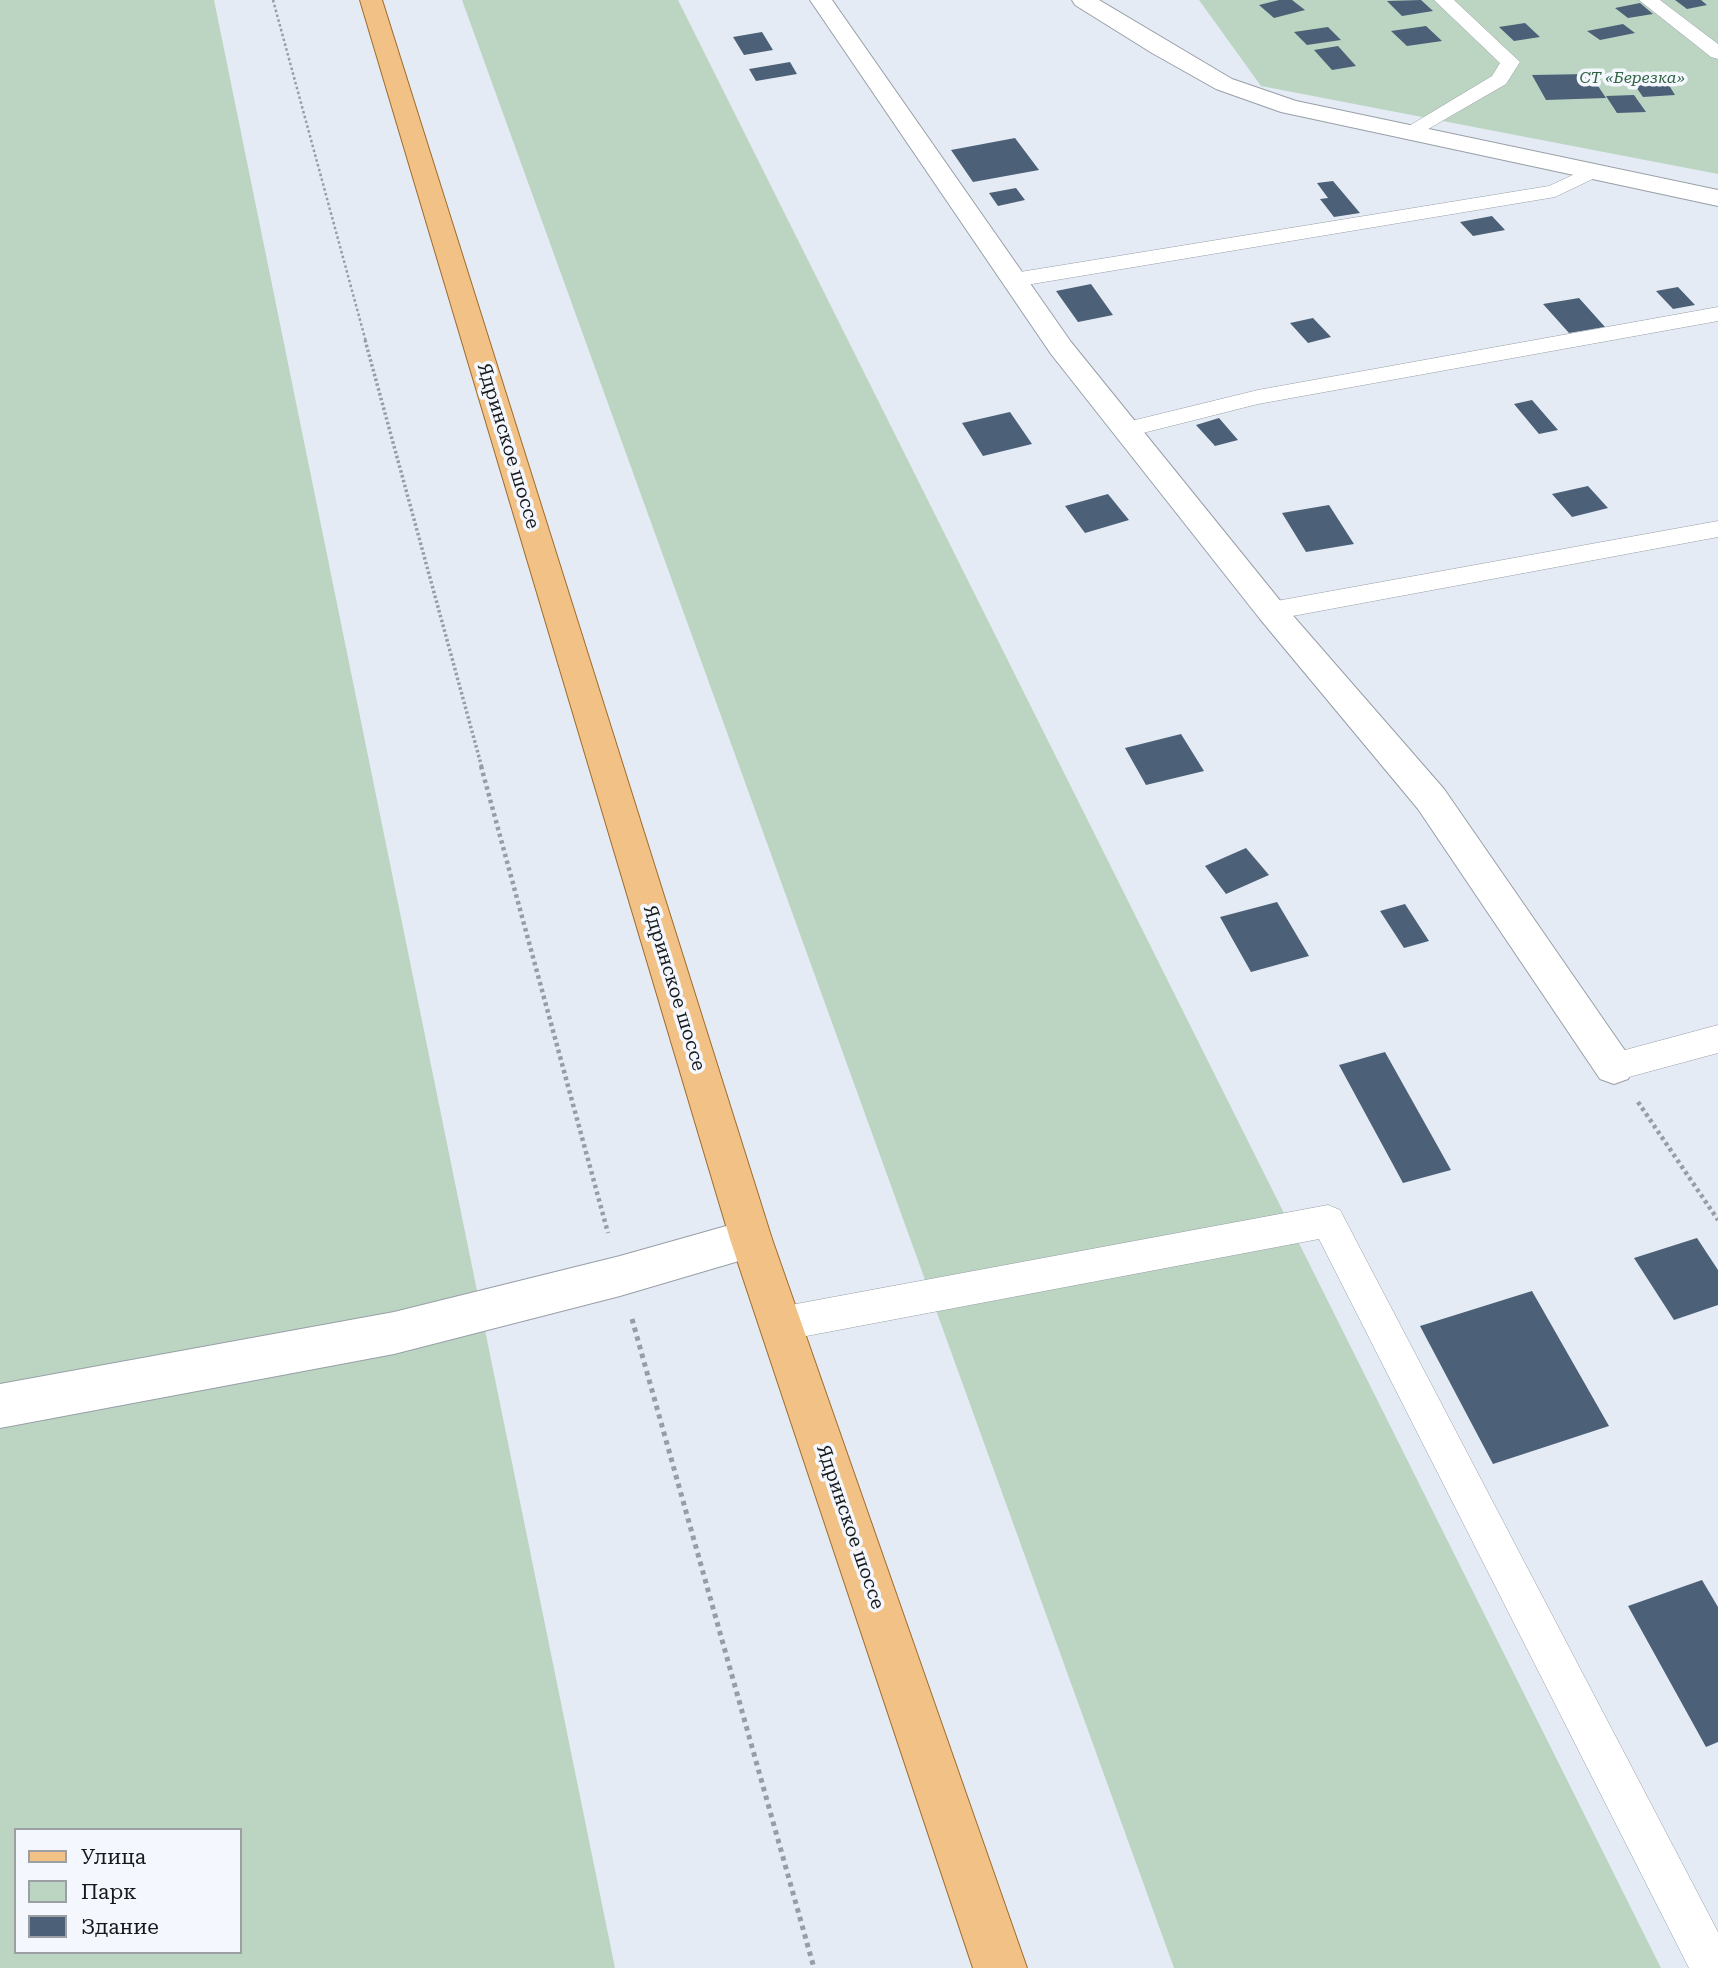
<!DOCTYPE html>
<html>
<head>
<meta charset="utf-8">
<style>
  body { margin:0 }
  #map { position:relative; width:1718px; height:1968px; overflow:hidden; background:#e4ebf4; font-family:"Roboto Serif",serif }
  canvas { display:block }
  .legend { position:absolute; left:14px; top:1828px; width:228px; height:126px; box-sizing:border-box; background:#f4f8fe; border:2px solid #9c9fa4; margin:0; padding:9px 12px; list-style:none; font-size:21px; color:#17191c }
  .legend li { display:flex; align-items:center; gap:14px; height:35px }
  .legend b { width:35px; border:2px solid #9c9fa4 }
</style>
</head>
<body>
<div id="map">
<canvas width="1718" height="1968"></canvas>
<ul class="legend">
<li><b style="height:9px;background:#f1c186"></b>Улица</li>
<li><b style="height:19px;background:#bbd5c2"></b>Парк</li>
<li><b style="height:19px;background:#4c6078"></b>Здание</li>
</ul>
</div>
<script>
const c = document.querySelector('canvas').getContext('2d');
c.lineJoin = 'round';
function paint(path, color) { c.fillStyle = color; c.fill(path, 'evenodd'); }
const shape = rows => new Path2D(rows.map(r => 'M' + r).join(''));
function stroke(path, color, width, dash) { c.strokeStyle = color; c.lineWidth = width; c.lineCap = dash ? 'butt' : 'round'; c.setLineDash(dash || []); c.stroke(path); }
function label(font, color, halo, rows, align = 'center') {
  c.font = font + ' "Roboto Serif",serif'; c.lineWidth = 7; c.setLineDash([]); c.textBaseline = 'middle'; c.strokeStyle = halo; c.fillStyle = color; for (const [text, x, y, turn = 0] of rows) {
    c.save(); c.translate(x, y); c.rotate((+turn || 0) * Math.PI / 180); c.textAlign = isNaN(turn) ? turn : align; if (halo) c.strokeText(text, 0, 0); c.fillText(text, 0, 0); c.restore();
  }
}
paint(shape([
  [0,0,214,0,615,1968,0,1968],
  [16,1830,240,1830,240,1952,16,1952],
  [462,0,678,0,1661,1968,1174,1968],
  [1199,0,1718,0,1718,174,1261,86]
]), '#bbd5c2');
paint(shape([
  [1279,0,1292,0,1305,10,1274,18,1259,5],
  [1421,0,1433,11,1402,16,1387,1],
  [1675,0,1701,0,1707,5,1687,9],
  [1640,3,1653,14,1628,18,1615,8],
  [1525,23,1540,37,1514,41,1499,27],
  [1623,24,1635,33,1600,40,1587,31],
  [1426,26,1442,41,1407,46,1391,31],
  [1328,27,1341,40,1307,45,1294,32],
  [762,32,773,50,744,55,733,37],
  [1338,46,1356,66,1332,70,1314,50],
  [790,62,797,74,756,81,749,69],
  [1590,74,1606,98,1546,100,1532,75],
  [1667,82,1675,95,1643,97,1634,84],
  [1634,95,1646,112,1617,113,1606,96],
  [1015,138,1039,170,973,182,951,150],
  [1333,181,1360,213,1334,217,1320,199,1328,198,1317,183],
  [1016,188,1025,200,998,206,989,193],
  [1492,216,1505,230,1473,236,1460,222],
  [1091,284,1113,315,1078,322,1056,291],
  [1678,287,1695,305,1673,309,1656,291],
  [1579,298,1605,327,1569,333,1543,304],
  [1313,318,1331,337,1308,343,1290,323],
  [1532,400,1558,430,1539,434,1514,404],
  [1010,412,1032,444,983,456,962,423],
  [1219,418,1238,440,1215,446,1196,425],
  [1588,486,1608,508,1572,517,1552,494],
  [1108,494,1129,520,1085,533,1065,506],
  [1329,505,1354,544,1306,552,1282,513],
  [1181,734,1204,771,1146,785,1125,748],
  [1246,848,1269,875,1226,894,1205,866],
  [1277,902,1309,956,1251,972,1220,917],
  [1405,904,1429,941,1404,948,1380,911],
  [1385,1052,1451,1170,1403,1183,1339,1065],
  [1697,1238,1718,1270,1718,1305,1674,1320,1634,1258],
  [1532,1291,1609,1426,1493,1464,1420,1326],
  [1702,1580,1718,1607,1718,1742,1706,1747,1628,1606]
]), '#4c6078');
const service = shape([
  [1434,0,1454,0,1520,62,1506,84,1411,139,1404,137,1401,133,1404,129,1492,76,1500,63,1434,0],
  [1639,0,1660,0,1718,44,1718,59,1711,57,1639,0],
  [1594,165,1601,167,1604,171,1601,175,1555,197,1014,287,1006,285,1003,280,1006,275,1014,273,1549,186,1594,165],
  [1718,307,1718,321,1258,404,1127,437,1119,434,1115,429,1119,424,1258,390,1718,307],
  [1718,521,1718,537,1271,620,1262,618,1258,611,1262,604,1271,602,1718,521],
  [1718,1025,1718,1053,1614,1081,1602,1077,1598,1067,1602,1057,1614,1053,1718,1025],
  [1328,1205,1340,1210,1718,1932,1718,1968,1689,1968,1319,1239,780,1341,767,1336,762,1324,767,1312,780,1307,1328,1205]
]);
const minor = shape([
  [810,0,832,0,1071,342,1282,603,1444,789,1628,1055,1634,1067,1628,1079,1614,1084,1600,1079,1418,809,1260,619,1051,354,810,0],
  [1072,0,1099,0,1232,79,1296,101,1718,190,1718,206,1281,112,1216,89,1152,53,1075,5,1072,0],
  [751,1219,766,1225,772,1239,766,1253,620,1296,394,1354,0,1428,0,1384,394,1312,620,1256,751,1219]
]);
const primary = shape([
  [360,0,382,0,772,1239,1027,1968,973,1968,730,1239,360,0]
]);
stroke(service, '#989fa7', 1);
stroke(minor, '#989fa7', 2);
stroke(primary, '#9f6b2c', 2);
stroke(shape([
  [273,0,366,342]
]), '#989da4', 2.5, [2.5, 2.5]);
stroke(shape([
  [365,340,482,768]
]), '#989da4', 3.5, [2.5, 2.5]);
stroke(shape([
  [481,766,608,1233],
  [1638,1102,1718,1220]
]), '#989da4', 4.5, [3.5, 3.5]);
stroke(shape([
  [632,1319,814,1968]
]), '#989da4', 5, [4.5, 4.5]);
paint(service, '#fff');
paint(minor, '#fff');
paint(primary, '#f1c186');
label('italic 16px', '#316343', '#f4f8fe', [
  ["СТ «Березка»",1632,78]
]);
label('19px', '#17191c', '#f4f8fe', [
  ["Ядринское шоссе",508,446,73],
  ["Ядринское шоссе",674,988,73],
  ["Ядринское шоссе",850,1527,71]
]);
</script>
</body>
</html>
